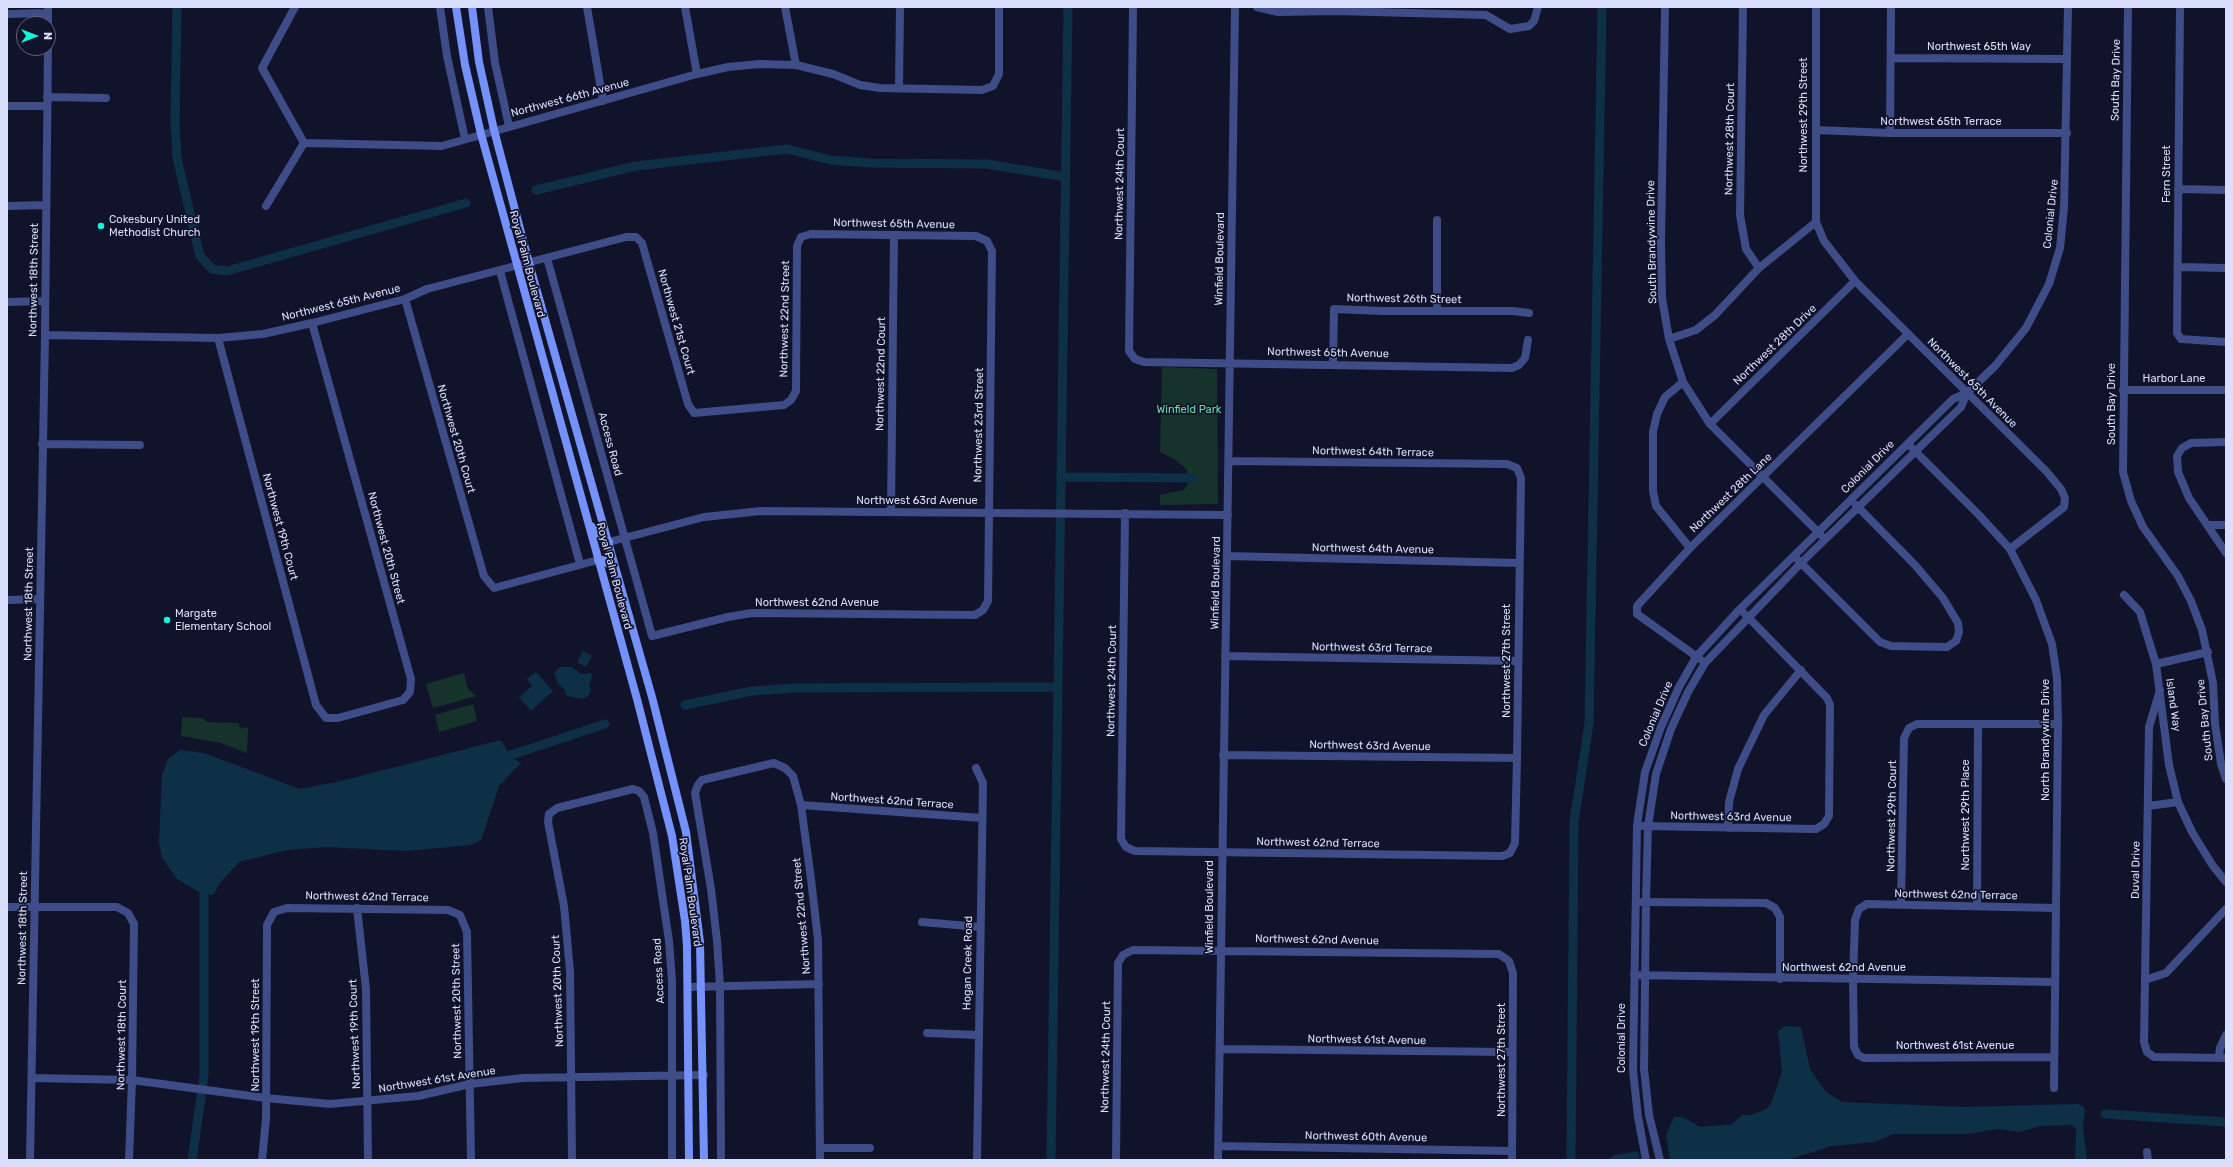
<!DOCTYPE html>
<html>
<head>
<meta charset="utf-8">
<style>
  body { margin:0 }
  #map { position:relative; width:2233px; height:1167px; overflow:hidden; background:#11132a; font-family:Rubik,sans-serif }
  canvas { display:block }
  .frame { position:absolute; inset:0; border:8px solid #dbdffe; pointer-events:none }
  .north { position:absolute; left:16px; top:16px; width:40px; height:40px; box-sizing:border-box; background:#11132a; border:1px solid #62657f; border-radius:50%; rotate:90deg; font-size:11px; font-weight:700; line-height:16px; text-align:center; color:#dbdffe }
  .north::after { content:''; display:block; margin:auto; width:14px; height:18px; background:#0df8d8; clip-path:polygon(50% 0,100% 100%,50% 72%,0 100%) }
</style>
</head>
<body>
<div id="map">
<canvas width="2233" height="1167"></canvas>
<div class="frame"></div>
<div class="north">N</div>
</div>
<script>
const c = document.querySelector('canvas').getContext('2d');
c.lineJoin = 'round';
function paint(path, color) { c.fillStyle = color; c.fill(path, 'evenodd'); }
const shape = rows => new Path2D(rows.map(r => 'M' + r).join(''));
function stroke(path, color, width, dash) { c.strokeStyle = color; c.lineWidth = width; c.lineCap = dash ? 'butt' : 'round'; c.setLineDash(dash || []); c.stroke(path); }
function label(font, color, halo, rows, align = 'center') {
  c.font = font + ' Rubik,sans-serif'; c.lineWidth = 3.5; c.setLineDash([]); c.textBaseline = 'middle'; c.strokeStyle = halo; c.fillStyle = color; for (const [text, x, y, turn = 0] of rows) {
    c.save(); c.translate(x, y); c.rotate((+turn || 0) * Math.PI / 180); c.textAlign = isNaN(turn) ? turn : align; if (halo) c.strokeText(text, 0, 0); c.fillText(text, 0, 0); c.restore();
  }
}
paint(shape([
  [1162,367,1217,369,1218,504,1160,505,1160,495,1184,490,1188,484,1187,470,1176,460,1160,452],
  [464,673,468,689,477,696,433,708,426,684],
  [473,704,477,721,439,732,435,715],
  [182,717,203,718,207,722,239,723,239,727,248,728,247,753,221,743,181,736]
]), '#15332b');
paint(shape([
  [583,651,592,656,586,667,577,662],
  [560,667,571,667,581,674,591,673,592,677,589,684,591,691,588,696,583,699,567,696,564,689,558,684,554,673],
  [536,672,553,691,531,711,519,697,532,686,527,679],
  [501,740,510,756,521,763,499,786,481,840,471,845,406,851,325,847,287,850,239,862,220,883,213,895,204,895,177,879,162,858,159,842,162,775,168,759,180,750,204,753,300,789,341,781],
  [1785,1026,1801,1027,1810,1069,1826,1092,1842,1102,1964,1107,2078,1104,2083,1106,2085,1111,2083,1128,2087,1160,2075,1160,2076,1129,2072,1125,2041,1126,2019,1132,1997,1129,1966,1134,1893,1134,1875,1142,1832,1146,1787,1160,1670,1159,1666,1135,1674,1117,1683,1117,1700,1127,1732,1124,1742,1115,1751,1115,1765,1110,1771,1104,1782,1072,1778,1031]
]), '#0d3047');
stroke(shape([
  [177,7,175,123,177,158,200,256,212,269,227,271,466,203],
  [536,190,636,166,787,149,831,160,870,163,987,164,1066,177],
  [1062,477,1193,478],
  [685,705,752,691,794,688,1058,687],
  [499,759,605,724],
  [2105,1114,2226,1122],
  [192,1160,204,1075,204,882],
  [1051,1160,1068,7],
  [1571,1160,1574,822,1589,724,1602,7],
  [1615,1160,1635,1156]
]), '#0d3047', 9);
stroke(shape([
  [295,7,262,68,304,143,442,146,697,74,728,67,759,64,796,65,833,74,860,85,880,88,982,90,993,86,999,74,999,7],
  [440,7,447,56,465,139],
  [488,7,495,63,509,126],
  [587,7,603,101],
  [685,7,697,74],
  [785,7,796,65],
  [1133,7,1129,351,1135,359,1144,362,1512,368,1519,365,1525,358,1528,340],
  [1257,7,1278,12,1336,11,1486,15,1510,29,1529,26,1534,21,1538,7],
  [1665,7,1661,241,1662,298,1669,339,1683,382,1710,424,1821,535],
  [1743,7,1740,215,1746,249,1759,268],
  [1816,7,1816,222,1824,241,1855,281,2046,471,2061,489,2065,498,2064,507,2010,549],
  [2128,7,2123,472,2131,501,2143,527,2178,576,2191,601,2202,630,2213,683,2215,724,2221,764,2226,779],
  [2180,7,2177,333,2181,339,2226,342],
  [7,14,48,13],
  [48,28,48,7],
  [1891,58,2067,59],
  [899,88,900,7],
  [47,97,106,98],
  [7,106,47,106],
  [1816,130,1890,133,2067,133],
  [1890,133,1891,7],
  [2178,189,2226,190],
  [7,206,46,205],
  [266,206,304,143],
  [1437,220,1437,311],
  [2178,267,2226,268],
  [500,271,580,564],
  [405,299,484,576,494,588,598,560],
  [7,302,45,301],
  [45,335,218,338,263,334,312,323,405,299,427,289,626,237,636,237,642,243,688,404,694,413,784,405,791,400,796,391,797,246,801,237,811,234,976,236,987,241,992,251,988,601,983,610,975,615,752,613,728,617,652,636,547,258],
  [218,338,316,705,326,718,338,718,403,700,410,692,411,679,312,323],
  [1669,339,1696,330,1715,315,1759,268,1816,222],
  [1333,364,1334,309,1383,311,1513,311,1529,313],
  [1683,382,1665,397,1657,414,1653,432,1653,491,1656,506,1690,548],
  [2123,390,2226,390],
  [1710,424,1855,281],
  [2226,442,2191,443,2182,448,2177,456,2178,472,2189,498,2226,553],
  [42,444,140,445],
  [1911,447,1979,515,2010,549,2036,600,2052,644,2057,678,2058,724,2054,1088],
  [891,512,894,235],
  [1125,513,1121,839,1126,847,1135,851,1502,856,1510,853,1515,843,1517,758,1521,478,1517,468,1507,464,1229,461],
  [2208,525,2226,525],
  [609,542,704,517,761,511,1228,515],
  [1228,556,1519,563],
  [1798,560,1880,642,1891,646,1947,647,1956,641,1959,632,1958,623,1943,598,1915,565,1856,505],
  [2124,595,2140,612,2156,664,2169,765,2178,802,2192,832,2213,866,2226,882],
  [7,600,40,599],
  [1225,656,1518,661],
  [1700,659,1637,614,1637,606,1690,548,1908,334],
  [2156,664,2208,652],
  [2160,690,2149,727,2144,1042,2147,1052,2154,1057,2226,1058],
  [1223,755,1517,758],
  [976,768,983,783,977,1160],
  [801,805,982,818],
  [2148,806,2178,802],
  [1643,826,1816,829,1824,824,1829,816,1830,705,1827,698,1745,614],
  [1728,828,1729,802,1738,769,1764,715,1801,670],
  [1641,902,1766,903,1775,908,1780,917,1780,979],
  [1901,904,1904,738,1909,728,1917,724,2058,724],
  [1977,906,1978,724],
  [7,907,117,907,128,913,134,924,132,1080,129,1160],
  [357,908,366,989,368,1160],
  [922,922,980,927],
  [1634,975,2054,982],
  [2145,980,2166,973,2226,909],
  [688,987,819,984],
  [927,1033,978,1035],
  [1221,1049,1512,1052],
  [2054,1057,1864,1058,1858,1055,1854,1047,1853,979,1855,920,1859,909,1867,904,2055,908],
  [2219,1057,2220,1048,2226,1035],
  [32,1078,132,1080,266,1098,330,1104,418,1096,470,1084,523,1078,704,1075],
  [1218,1146,1512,1151],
  [820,1148,870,1148],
  [2147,1152,2148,1160],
  [30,1160,45,335,48,48],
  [262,1160,266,1119,267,925,274,912,287,908,448,910,460,915,467,932,471,1160],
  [572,1160,570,971,564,906,548,822,549,814,557,808,633,789,639,791,644,797,653,833,669,941,672,981,672,1160],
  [721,1160,720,986,717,941,711,889,695,793,698,785,702,780,774,763,785,768,793,776,801,805,811,879,818,940,820,1160],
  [1116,1160,1118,963,1123,955,1133,950,1499,954,1509,961,1513,973,1512,1160],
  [1218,1160,1235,7],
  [1646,1160,1638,1117,1633,1070,1637,825,1645,772,1661,727,1679,687,1696,657,1740,609,1953,399,1967,393,1995,366,2026,328,2049,284,2060,248,2064,208,2068,7],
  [1660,1160,1649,1115,1644,1069,1646,902,1648,826,1656,774,1671,729,1688,692,1705,663,1801,563,1961,407,1967,393]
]), '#3e4c87', 8);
stroke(shape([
  [456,7,465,65,481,134,637,699,672,836,685,921,687,946,689,1160],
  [472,7,479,62,494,130,529,263,652,697,686,832,700,942,704,1160],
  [591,526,603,539,609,542],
  [598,560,604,560,615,570]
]), '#7591fb', 8);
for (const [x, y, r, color] of [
  [101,226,4,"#0df8d8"],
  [167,620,4,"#0df8d8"]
]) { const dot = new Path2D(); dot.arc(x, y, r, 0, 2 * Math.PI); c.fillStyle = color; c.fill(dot); stroke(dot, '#11132a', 1.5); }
label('11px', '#dbdffe', '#11132a', [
  ["Northwest 65th Way",1979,47],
  ["South Bay Drive",2116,80,-89],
  ["Northwest 66th Avenue",570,98,-15],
  ["Northwest 29th Street",1804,115,-90],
  ["Northwest 65th Terrace",1941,122],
  ["Northwest 28th Court",1730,139,-89],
  ["Fern Street",2167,174,-90],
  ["Northwest 24th Court",1120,184,-89],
  ["Colonial Drive",2051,214,-84],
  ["Northwest 65th Avenue",894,224,1],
  ["South Brandywine Drive",1652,242,-91],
  ["Winfield Boulevard",1220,259,-89],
  ["Royal Palm Boulevard",527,264,75],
  ["Northwest 18th Street",34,280,-89],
  ["Northwest 26th Street",1404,299,1],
  ["Northwest 65th Avenue",341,303,-14],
  ["Northwest 22nd Street",785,319,-89],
  ["Northwest 21st Court",676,322,74],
  ["Northwest 28th Drive",1775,345,-44],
  ["Northwest 65th Avenue",1328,353,1],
  ["Northwest 22nd Court",881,374,-89],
  ["Harbor Lane",2174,379],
  ["Northwest 65th Avenue",1972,383,45],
  ["South Bay Drive",2112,404,-90],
  ["Northwest 23rd Street",979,425,-89],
  ["Northwest 20th Court",456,439,74],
  ["Access Road",610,444,75],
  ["Northwest 64th Terrace",1373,452,1],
  ["Colonial Drive",1868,467,-45],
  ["Northwest 28th Lane",1731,493,-44],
  ["Northwest 63rd Avenue",917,501],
  ["Northwest 19th Court",280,527,75],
  ["Northwest 20th Street",386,548,75],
  ["Northwest 64th Avenue",1373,549,1],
  ["Royal Palm Boulevard",614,576,75],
  ["Winfield Boulevard",1216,583,-89],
  ["Northwest 62nd Avenue",817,603],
  ["Northwest 18th Street",29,604,-89],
  ["Northwest 63rd Terrace",1372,648,1],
  ["Northwest 27th Street",1507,661,-90],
  ["Northwest 24th Court",1112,681,-89],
  ["Island Way",2173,705,82],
  ["Colonial Drive",1656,714,-67],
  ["South Bay Drive",2205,720,-96],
  ["North Brandywine Drive",2046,740,-90],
  ["Northwest 63rd Avenue",1370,746,1],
  ["Northwest 62nd Terrace",892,801,4],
  ["Northwest 29th Place",1966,815,-90],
  ["Northwest 29th Court",1892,816,-89],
  ["Northwest 63rd Avenue",1731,817,1],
  ["Northwest 62nd Terrace",1318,843,1],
  ["Duval Drive",2136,870,-89],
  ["Royal Palm Boulevard",690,892,82],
  ["Northwest 62nd Terrace",1956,895,1],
  ["Northwest 62nd Terrace",367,897,1],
  ["Winfield Boulevard",1210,907,-90],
  ["Northwest 22nd Street",802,916,-95],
  ["Northwest 18th Street",23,928,-89],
  ["Northwest 62nd Avenue",1317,940,1],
  ["Hogan Creek Road",968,963,-89],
  ["Northwest 62nd Avenue",1844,968],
  ["Access Road",659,971,-93],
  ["Northwest 20th Court",558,991,-92],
  ["Northwest 20th Street",457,1001,-91],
  ["Northwest 19th Court",355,1034,-92],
  ["Northwest 18th Court",122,1035,-89],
  ["Northwest 19th Street",256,1035,-90],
  ["Colonial Drive",1622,1038,-90],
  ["Northwest 61st Avenue",1367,1040,1],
  ["Northwest 61st Avenue",1955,1046],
  ["Northwest 24th Court",1106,1057,-89],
  ["Northwest 27th Street",1502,1060,-90],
  ["Northwest 61st Avenue",437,1080,-9],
  ["Northwest 60th Avenue",1366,1137,1]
]);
label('11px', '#dbdffe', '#11132a', [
  ["Cokesbury United",109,220],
  ["Methodist Church",109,233],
  ["Margate",175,614],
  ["Elementary School",175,627]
], 'left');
label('11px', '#68dda4', '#11132a', [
  ["Winfield Park",1189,410]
]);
</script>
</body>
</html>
